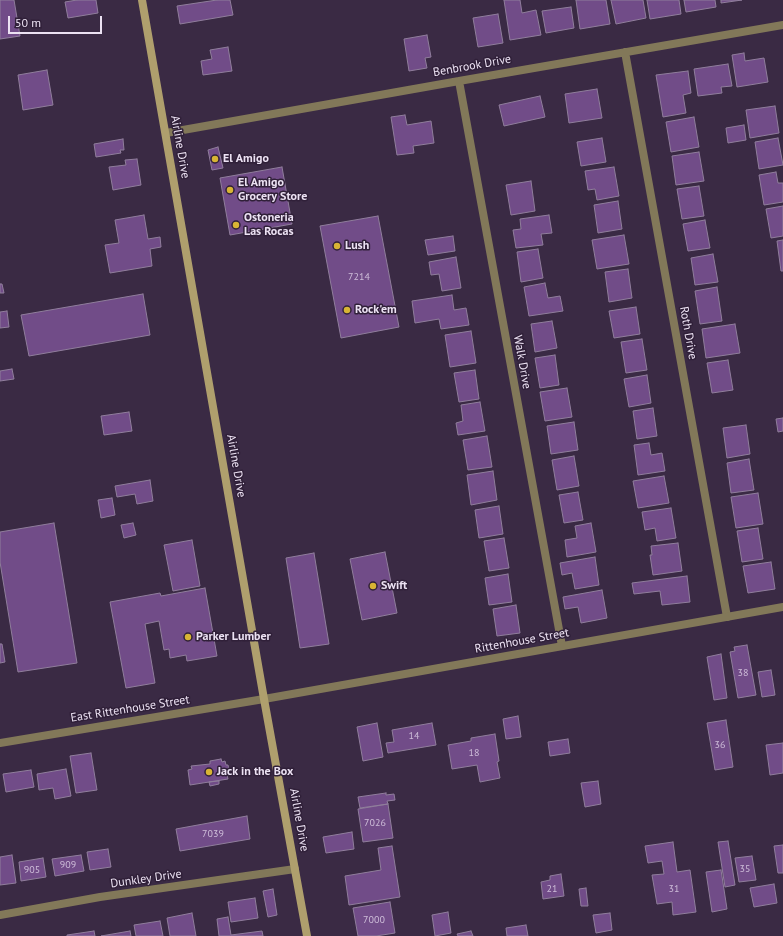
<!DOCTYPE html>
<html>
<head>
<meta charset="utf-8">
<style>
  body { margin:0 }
  #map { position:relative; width:783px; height:936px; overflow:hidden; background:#3a2a44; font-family:"PT Sans",sans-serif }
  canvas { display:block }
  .scale { position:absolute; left:8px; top:16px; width:94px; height:18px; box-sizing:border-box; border:2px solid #ece2f3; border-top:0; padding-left:5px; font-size:12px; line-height:14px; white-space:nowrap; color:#ece2f3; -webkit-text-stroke:3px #302039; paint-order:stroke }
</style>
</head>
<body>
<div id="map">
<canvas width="783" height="936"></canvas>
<div class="scale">50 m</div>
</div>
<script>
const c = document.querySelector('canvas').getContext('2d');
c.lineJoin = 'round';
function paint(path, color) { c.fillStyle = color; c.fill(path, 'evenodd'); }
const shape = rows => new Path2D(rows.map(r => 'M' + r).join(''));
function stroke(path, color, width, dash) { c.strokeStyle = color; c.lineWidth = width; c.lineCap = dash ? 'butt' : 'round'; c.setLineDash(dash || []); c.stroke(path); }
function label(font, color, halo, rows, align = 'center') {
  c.font = font + ' "PT Sans",sans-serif'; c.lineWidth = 3; c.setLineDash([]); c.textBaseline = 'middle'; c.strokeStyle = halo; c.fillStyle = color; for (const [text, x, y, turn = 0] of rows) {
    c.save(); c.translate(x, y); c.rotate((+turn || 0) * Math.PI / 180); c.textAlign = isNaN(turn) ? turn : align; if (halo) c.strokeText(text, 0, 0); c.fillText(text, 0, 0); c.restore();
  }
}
const building = shape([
  [0,0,14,0,20,36,0,39,0,0],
  [77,0,96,0,98,13,68,18,65,2,77,0],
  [217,0,230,0,233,15,180,24,177,6,217,0],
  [504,0,520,0,522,13,536,10,541,35,510,40,504,0],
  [576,0,606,0,610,24,580,29,576,0],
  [611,0,643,0,646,18,616,24,611,0],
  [647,0,679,0,681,14,650,19,647,0],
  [684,0,715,0,716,7,686,12,684,0],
  [721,0,742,0,721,3,721,0],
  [571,7,574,28,546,33,542,11,571,7],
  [498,14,503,43,478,47,473,18,498,14],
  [427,35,431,57,425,58,427,68,409,71,404,39,427,35],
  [228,47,232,71,203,75,201,61,212,59,210,50,228,47],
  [744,53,745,61,764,58,768,82,737,87,732,55,744,53],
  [728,64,732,86,721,87,722,93,698,96,694,69,728,64],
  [47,70,53,105,23,110,18,75,47,70],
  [688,71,691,93,683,95,686,113,663,117,656,75,688,71],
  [597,89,602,118,569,123,565,94,597,89],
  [540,96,545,117,504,126,499,105,540,96],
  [775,106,779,133,750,138,746,110,775,106],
  [405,115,407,125,431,121,434,143,413,146,414,153,397,155,391,117,405,115],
  [694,117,699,147,671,152,666,122,694,117],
  [744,125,746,140,728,143,726,128,744,125],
  [602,138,606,162,581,166,577,142,602,138],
  [778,138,783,165,759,169,755,142,778,138],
  [123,139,124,150,120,150,121,153,96,157,94,144,123,139],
  [218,147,223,168,212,170,208,150,218,147],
  [699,152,704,181,676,185,672,156,699,152],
  [137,159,141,185,113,190,109,167,126,165,125,160,137,159],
  [282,167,292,224,230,235,220,178,282,167],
  [614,167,619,196,597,200,595,189,588,190,585,171,614,167],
  [776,172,778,183,783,183,783,202,764,205,759,175,776,172],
  [531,181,535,211,511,215,506,185,531,181],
  [699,186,704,216,682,219,677,189,699,186],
  [618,201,622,229,598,233,594,205,618,201],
  [783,206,783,236,771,238,766,209,783,206],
  [144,215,148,239,160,237,161,247,150,249,152,266,110,273,105,245,119,243,115,220,144,215],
  [549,215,552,233,541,234,543,245,516,248,513,230,521,229,520,219,549,215],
  [378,216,399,327,341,338,320,226,378,216],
  [705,220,710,248,688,251,683,224,705,220],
  [624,235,629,264,597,269,592,240,624,235],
  [453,236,455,251,428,255,425,240,453,236],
  [783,240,783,271,781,271,777,241,783,240],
  [538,249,543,278,521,282,517,252,538,249],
  [713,254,718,282,695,285,691,258,713,254],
  [456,257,461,288,442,291,439,274,431,275,429,262,456,257],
  [628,269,632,298,609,302,605,272,628,269],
  [545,283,548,298,560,296,563,311,529,316,524,287,545,283],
  [0,284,2,284,4,293,0,293,0,284],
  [717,287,722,321,700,324,695,291,717,287],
  [143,294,150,335,29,356,21,315,143,294],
  [452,295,454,310,466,308,469,325,441,329,439,319,415,323,412,301,452,295],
  [636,307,640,334,614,338,609,311,636,307],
  [7,311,9,327,0,328,0,312,7,311],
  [552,321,557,348,535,352,531,324,552,321],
  [735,324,740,353,706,358,702,329,735,324],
  [471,331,476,363,450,367,445,335,471,331],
  [642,339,647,370,626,373,621,342,642,339],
  [555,355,559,385,540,388,535,358,555,355],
  [728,360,733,390,712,393,707,363,728,360],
  [12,369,14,379,0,381,0,371,12,369],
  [475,370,479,399,459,402,454,373,475,370],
  [647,375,651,403,629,407,624,379,647,375],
  [567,388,572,417,545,421,540,392,567,388],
  [480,402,485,431,458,435,456,423,463,421,461,405,480,402],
  [653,408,657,436,637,439,633,411,653,408],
  [129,412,132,431,104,435,101,416,129,412],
  [783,418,783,431,778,432,776,419,783,418],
  [574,422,578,450,551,454,547,426,574,422],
  [746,425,750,454,727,458,723,428,746,425],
  [487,436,492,467,468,470,463,440,487,436],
  [649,443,651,455,662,453,665,471,638,475,634,445,649,443],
  [574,456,579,486,557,490,552,460,574,456],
  [749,459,754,490,731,493,727,463,749,459],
  [493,471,497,500,471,505,467,475,493,471],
  [664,476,669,503,638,508,633,481,664,476],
  [150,480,153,501,137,504,135,494,117,497,115,486,150,480],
  [578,492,583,520,564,523,559,495,578,492],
  [758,493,763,524,736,528,731,497,758,493],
  [112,498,115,515,101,518,98,500,112,498],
  [499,506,503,534,479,538,475,510,499,506],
  [671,508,676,538,657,541,655,528,645,530,642,512,671,508],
  [54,523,77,663,18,672,0,562,0,532,54,523],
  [133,523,136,535,124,538,121,525,133,523],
  [591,523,596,552,567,557,565,540,577,538,575,526,591,523],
  [758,528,763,559,742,562,737,531,758,528],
  [504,538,509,568,489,571,484,541,504,538],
  [192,540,200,586,173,591,164,545,192,540],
  [678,543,682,571,653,575,650,555,652,555,651,546,678,543],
  [385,552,397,613,362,620,350,559,385,552],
  [314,553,329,644,300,648,286,558,314,553],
  [595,557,599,585,575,589,572,573,562,575,560,563,595,557],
  [771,562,775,589,748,593,743,566,771,562],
  [508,574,512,602,489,605,485,578,508,574],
  [687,576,690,602,662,605,660,591,634,594,632,583,687,576],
  [205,588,217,656,187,661,186,655,170,658,169,649,164,650,159,621,145,624,155,683,126,688,110,602,160,593,161,596,205,588],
  [602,590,607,618,581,623,578,607,565,609,563,597,602,590],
  [516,605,520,633,497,636,493,609,516,605],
  [0,644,2,644,5,662,0,663,0,644],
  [747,645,756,695,738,698,730,652,735,651,734,647,747,645],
  [721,654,727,698,714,700,707,657,721,654],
  [771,670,775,695,762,697,758,672,771,670],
  [518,716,521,737,506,739,503,719,518,716],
  [726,720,733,767,715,770,707,723,726,720],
  [377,723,383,757,363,761,357,727,377,723],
  [432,723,436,745,388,753,386,743,394,742,392,730,432,723],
  [495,734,499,761,497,762,500,778,480,782,477,765,452,769,448,745,471,741,471,738,495,734],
  [568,739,570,753,550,756,548,742,568,739],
  [783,743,783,773,770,775,766,745,783,743],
  [91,753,97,790,76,793,70,756,91,753],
  [221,759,222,762,225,761,226,765,228,765,230,775,227,775,228,779,190,785,188,770,192,769,191,766,210,764,210,761,221,759],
  [66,769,71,796,55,799,53,788,39,790,37,774,66,769],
  [31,770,34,787,6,792,3,774,31,770],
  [219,781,219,784,210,786,209,782,219,781],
  [598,781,601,804,585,807,581,783,598,781],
  [386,793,386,795,394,794,395,800,387,801,388,804,360,808,358,797,386,793],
  [388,804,393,838,363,842,358,809,388,804],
  [247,816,250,839,180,851,176,829,247,816],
  [352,832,354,849,326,853,323,837,352,832],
  [728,841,735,885,725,887,718,842,728,841],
  [673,842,677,872,690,870,696,912,673,915,672,902,657,904,652,875,664,874,662,861,648,863,645,846,673,842],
  [783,845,783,873,778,873,774,846,783,845],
  [392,846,400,897,349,905,345,876,381,870,378,848,392,846],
  [108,849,111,867,90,870,87,852,108,849],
  [12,855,16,883,0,885,0,857,12,855],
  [81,855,84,871,55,876,52,859,81,855],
  [752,856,756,880,739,882,735,858,752,856],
  [43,858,46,877,21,881,19,862,43,858],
  [721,870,727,909,712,912,706,872,721,870],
  [561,874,564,896,543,899,541,882,550,880,550,876,561,874],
  [774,884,777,903,754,907,750,888,774,884],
  [586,888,588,906,581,906,579,889,586,888],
  [273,889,277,915,268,917,263,891,273,889],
  [255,898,258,918,231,922,228,902,255,898],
  [390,902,395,933,376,936,358,936,353,908,390,902],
  [448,912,451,933,435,936,432,915,448,912],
  [192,913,196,936,170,936,167,918,192,913],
  [610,913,612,930,596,933,593,915,610,913],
  [228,917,231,935,262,931,263,936,219,936,217,919,228,917],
  [160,921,163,936,136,936,134,925,160,921],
  [526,925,528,936,507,936,506,928,526,925],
  [94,931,95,936,67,936,67,935,94,931],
  [130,931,131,936,101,936,130,931],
  [471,931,473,936,458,936,457,934,471,931]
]);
paint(building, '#714c88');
stroke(building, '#907e9c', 1);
stroke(shape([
  [625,52,727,617],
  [459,81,562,646],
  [166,133,459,81,783,25],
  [0,915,100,897,295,869]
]), '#827859', 8);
stroke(shape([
  [0,743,264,699,783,607]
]), '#827859', 8);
stroke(shape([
  [142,0,264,699,307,936]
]), '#af9f6d', 8);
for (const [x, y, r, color] of [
  [215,159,4,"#d8b434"],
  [230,190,4,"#d8b434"],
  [236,225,4,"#d8b434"],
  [337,246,4,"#d8b434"],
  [347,310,4,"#d8b434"],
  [373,586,4,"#d8b434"],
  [188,637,4,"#d8b434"],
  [209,772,4,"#d8b434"]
]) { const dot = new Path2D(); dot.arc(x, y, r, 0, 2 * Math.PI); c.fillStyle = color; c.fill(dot); stroke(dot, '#302039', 1.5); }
label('10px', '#cdbcd8', null, [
  ["7214",359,277],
  ["38",743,673],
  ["14",414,736],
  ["36",720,745],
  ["18",474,753],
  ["7026",375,823],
  ["7039",213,834],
  ["909",68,865],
  ["35",745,869],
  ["905",32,870],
  ["21",552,889],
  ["31",674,889],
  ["7000",374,920]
]);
label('12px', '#ece2f3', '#302039', [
  ["Benbrook Drive",472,66,-10],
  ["Airline Drive",180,147,80],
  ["Roth Drive",688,333,80],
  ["Walk Drive",522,362,80],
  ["Airline Drive",236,466,80],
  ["Rittenhouse Street",522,641,-10],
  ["East Rittenhouse Street",130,709,-9],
  ["Airline Drive",299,820,80],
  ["Dunkley Drive",146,879,-8]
]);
label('bold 12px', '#ece2f3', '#302039', [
  ["El Amigo",223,159],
  ["El Amigo",238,183],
  ["Grocery Store",238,197],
  ["Ostoneria",244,218],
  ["Las Rocas",244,232],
  ["Lush",345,246],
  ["Rock'em",355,310],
  ["Swift",381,586],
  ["Parker Lumber",196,637],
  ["Jack in the Box",217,772]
], 'left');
</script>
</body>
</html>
